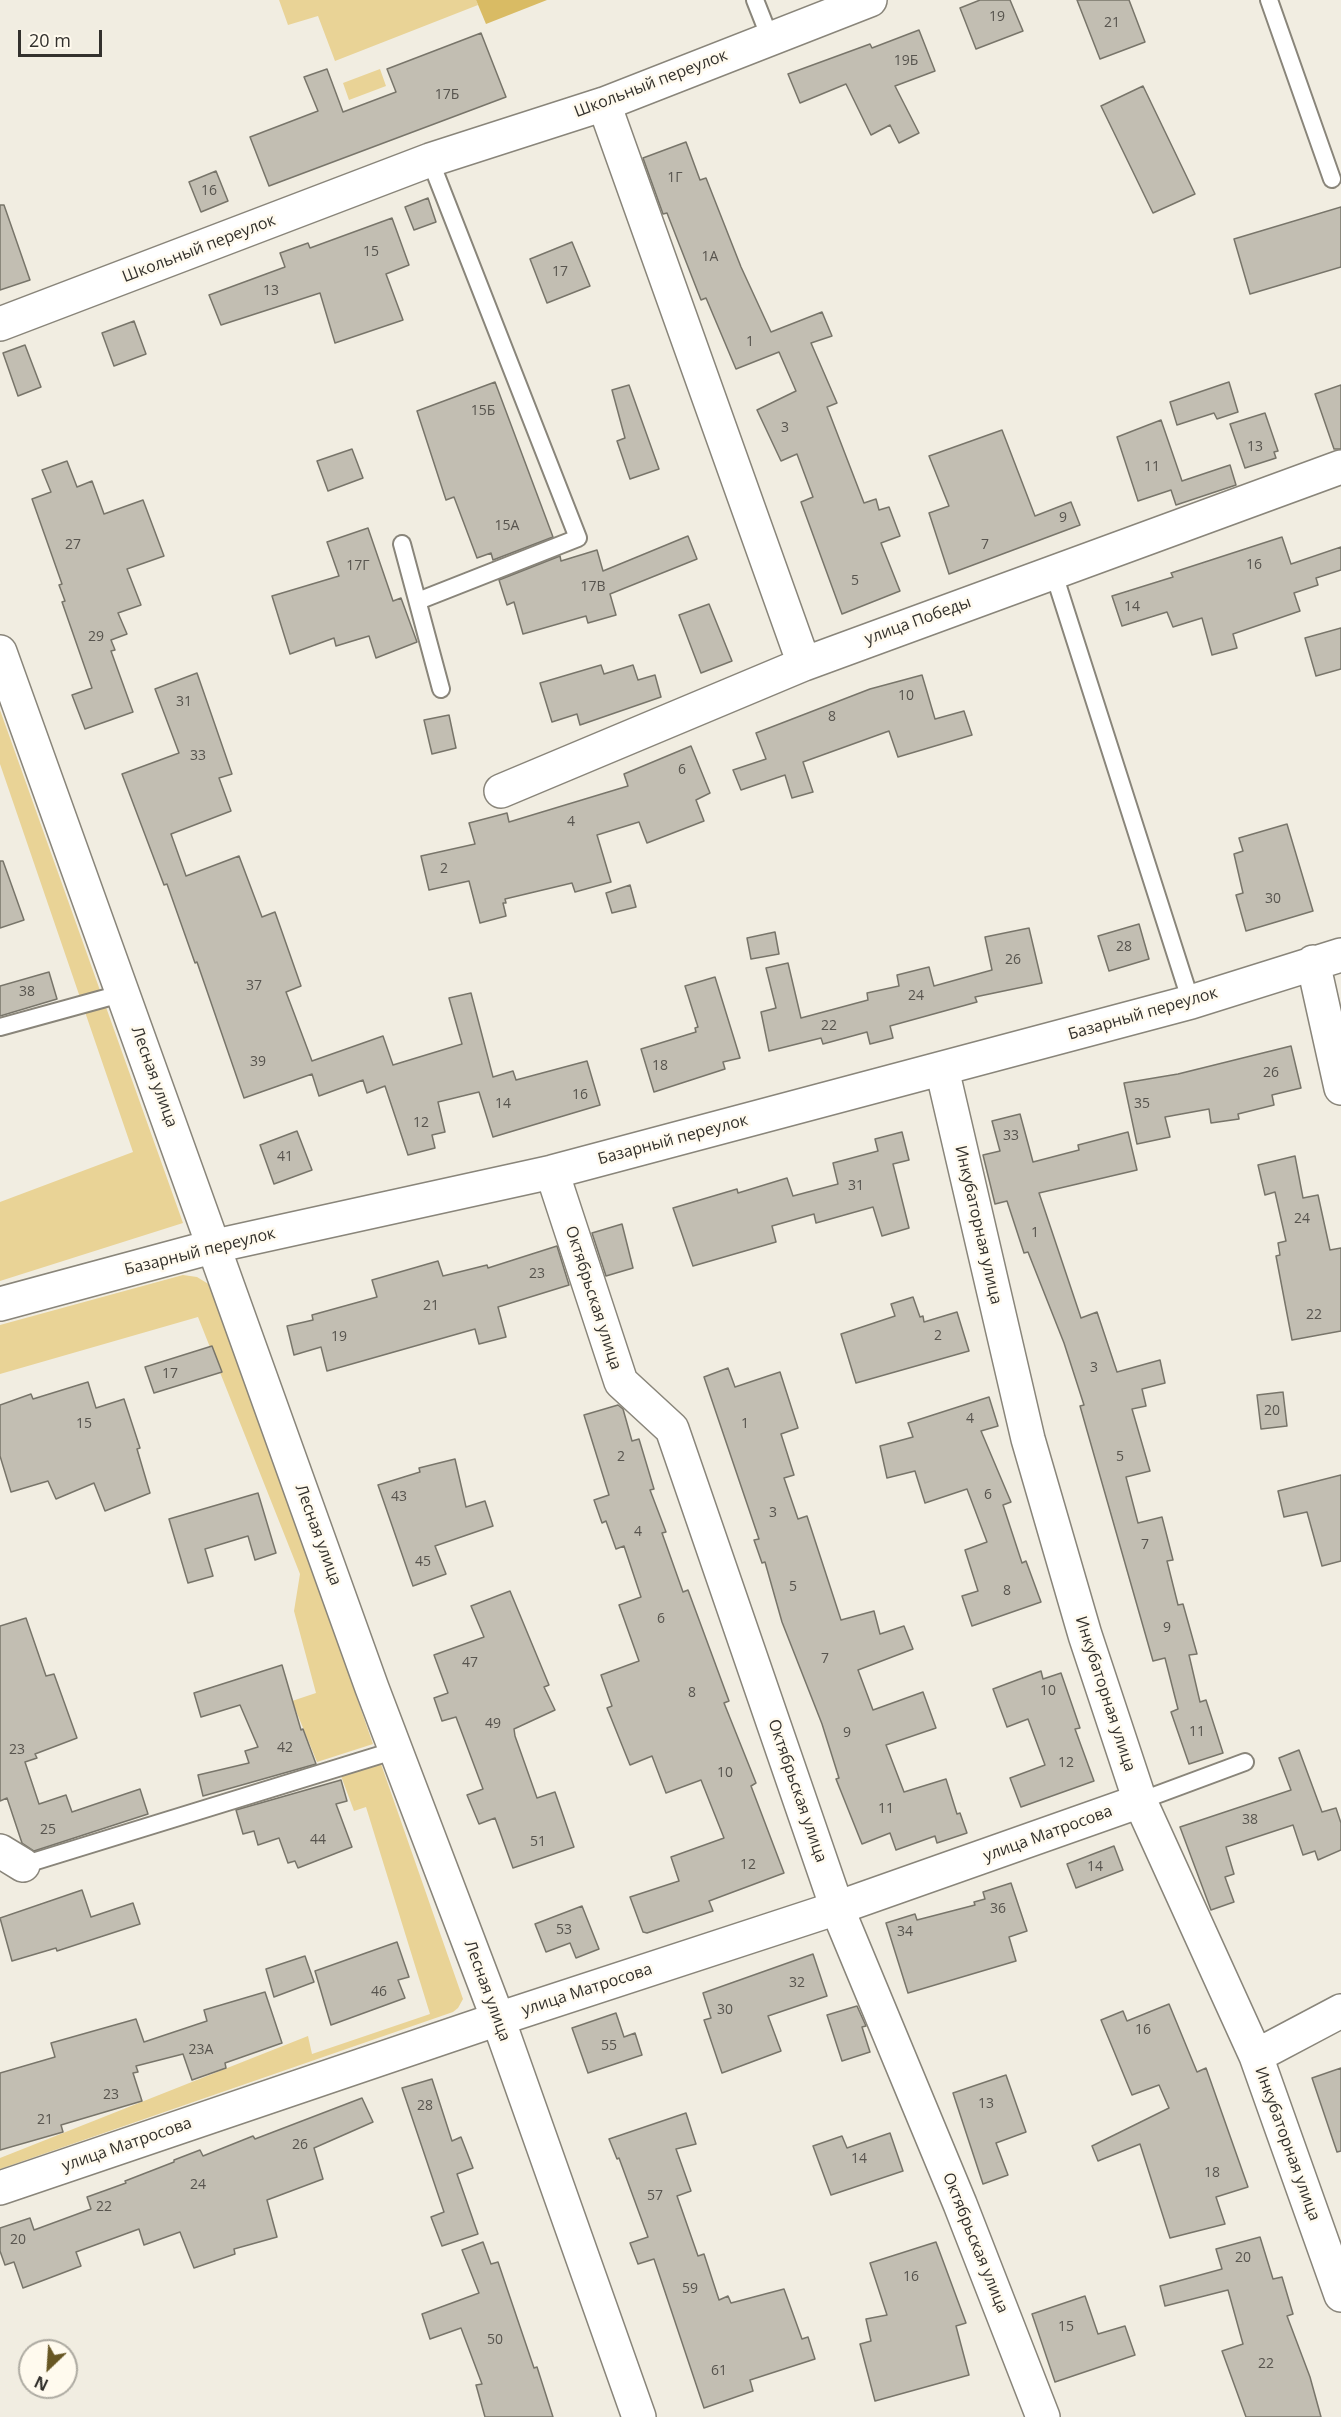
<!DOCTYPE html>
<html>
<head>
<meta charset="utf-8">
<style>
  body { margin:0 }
  #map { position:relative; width:1341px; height:2417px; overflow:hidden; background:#f1ede1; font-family:"Open Sans",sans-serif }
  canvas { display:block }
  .north { position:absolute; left:18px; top:2339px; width:60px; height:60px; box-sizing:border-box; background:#fffaee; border:2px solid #adaaa1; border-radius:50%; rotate:205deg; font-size:16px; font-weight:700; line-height:24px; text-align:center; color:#33312d }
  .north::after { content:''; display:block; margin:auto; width:21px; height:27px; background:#675623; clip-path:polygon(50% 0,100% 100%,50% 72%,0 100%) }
  .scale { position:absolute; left:18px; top:30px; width:84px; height:27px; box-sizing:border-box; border:3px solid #33312d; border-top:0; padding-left:8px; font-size:18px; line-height:21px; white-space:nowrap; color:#33312d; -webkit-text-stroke:4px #fffaee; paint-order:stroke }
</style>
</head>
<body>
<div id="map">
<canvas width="1341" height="2417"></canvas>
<div class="north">N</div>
<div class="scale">20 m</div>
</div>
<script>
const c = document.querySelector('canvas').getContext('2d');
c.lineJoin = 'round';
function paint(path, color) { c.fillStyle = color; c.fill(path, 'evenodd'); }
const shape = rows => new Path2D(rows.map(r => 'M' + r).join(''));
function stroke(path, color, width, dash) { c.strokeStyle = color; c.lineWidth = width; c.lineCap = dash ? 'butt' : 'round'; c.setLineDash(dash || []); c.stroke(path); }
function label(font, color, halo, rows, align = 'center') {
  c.font = font + ' "Open Sans",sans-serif'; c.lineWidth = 5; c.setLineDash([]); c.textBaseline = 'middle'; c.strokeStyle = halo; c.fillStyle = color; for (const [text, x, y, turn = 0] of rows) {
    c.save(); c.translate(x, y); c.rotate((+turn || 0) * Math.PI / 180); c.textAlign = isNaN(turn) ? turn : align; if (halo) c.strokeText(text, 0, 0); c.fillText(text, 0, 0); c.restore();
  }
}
paint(shape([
  [279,0,476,0,478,5,335,61,318,16,288,25],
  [380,69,386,86,349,100,343,83],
  [0,710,183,1223,0,1281,0,1202,133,1152,0,764],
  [183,1275,197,1277,210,1285,221,1309,373,1744,317,1762,292,1701,316,1693,294,1611,300,1574,198,1317,0,1374,0,1325],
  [381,1764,463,1999,458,2008,453,2012,0,2169,0,2158,308,2036,312,2054,430,2014,366,1807,354,1811,341,1776]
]), '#e9d396');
paint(shape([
  [476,0,547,0,486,24]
]), '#d9bb64');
const building = shape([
  [980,0,1010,0,1023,31,976,49,960,8,980,0],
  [1077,0,1129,0,1145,42,1100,59,1077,0],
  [919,30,935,71,895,86,919,133,899,143,890,125,871,135,846,84,800,103,788,74,870,44,872,48,919,30],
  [481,33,506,97,269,186,250,137,318,111,304,77,327,69,343,112,396,92,387,69,481,33],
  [1143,86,1195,194,1153,213,1101,106,1143,86],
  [686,142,700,180,706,178,741,267,771,332,822,312,832,336,811,343,837,403,827,407,864,503,876,499,879,510,889,507,900,536,881,543,900,591,842,614,801,502,813,497,797,454,781,461,757,410,796,391,779,352,736,369,706,298,701,300,667,213,663,214,643,158,686,142],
  [216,171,228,201,201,212,189,182,216,171],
  [428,198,436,222,414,230,405,207,428,198],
  [0,205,4,205,30,280,0,290,0,205],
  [1341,207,1341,267,1250,294,1234,239,1341,207],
  [392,218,409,265,386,274,403,320,335,343,320,293,221,325,209,295,285,267,280,253,308,243,310,248,392,218],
  [572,242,590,286,547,303,530,259,572,242],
  [134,321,146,354,114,366,102,333,134,321],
  [25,345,41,387,18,396,3,353,25,345],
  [495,382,553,537,493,560,491,553,477,558,454,497,446,500,417,411,495,382],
  [1229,382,1238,412,1217,419,1214,413,1177,425,1170,402,1229,382],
  [629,385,659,469,630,479,617,441,625,438,612,390,629,385],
  [1341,385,1341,449,1334,449,1315,394,1341,385],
  [1265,413,1278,451,1274,452,1276,458,1245,468,1230,424,1265,413],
  [1161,420,1182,481,1230,465,1236,485,1176,505,1171,490,1138,501,1117,437,1161,420],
  [1002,430,1035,516,1071,502,1080,525,949,574,929,513,949,506,929,456,1002,430],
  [352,449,363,478,328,491,317,461,352,449],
  [67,461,77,487,92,481,104,514,143,500,164,556,127,569,141,605,118,613,127,634,111,640,115,650,111,651,133,712,85,729,72,695,92,688,62,602,65,601,59,585,62,584,32,499,51,492,42,470,67,461],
  [368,528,393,601,401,598,417,642,376,658,369,636,336,646,334,638,290,654,272,596,339,576,327,542,368,528],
  [688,536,697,559,610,594,616,615,588,623,586,616,523,634,514,602,507,605,499,580,560,556,561,561,597,550,603,571,688,536],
  [1282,537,1291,564,1341,547,1341,570,1316,578,1318,585,1294,593,1300,611,1233,634,1237,648,1212,655,1202,618,1173,627,1167,612,1122,626,1112,596,1173,577,1171,573,1282,537],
  [709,604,732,661,701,673,679,615,709,604],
  [1341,628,1341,669,1316,676,1305,638,1341,628],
  [601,665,604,674,633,665,638,680,655,675,661,697,580,725,577,714,552,722,540,683,601,665],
  [197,673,232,774,219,778,231,811,171,834,186,876,239,856,262,917,275,912,301,986,286,992,312,1061,383,1036,393,1065,462,1044,449,998,471,993,493,1077,513,1071,516,1080,587,1061,600,1105,493,1137,479,1092,438,1102,445,1132,432,1135,435,1148,408,1155,385,1086,367,1093,363,1080,319,1096,312,1074,244,1098,197,962,195,963,167,884,164,885,122,774,179,753,155,689,197,673],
  [922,675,935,719,964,711,972,735,898,757,889,731,803,762,813,792,792,798,785,775,741,790,733,770,766,759,756,733,870,689,922,675],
  [449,715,456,748,432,754,424,720,449,715],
  [691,746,710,793,696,800,704,821,647,843,639,822,597,835,611,882,575,892,572,883,505,899,506,903,503,903,506,916,480,923,469,881,429,890,421,856,475,844,469,823,507,813,509,822,628,786,624,774,691,746],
  [1287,824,1313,911,1246,931,1236,895,1243,893,1234,854,1243,851,1239,838,1287,824],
  [0,861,3,861,24,920,0,928,0,861],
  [630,885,636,907,612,913,606,893,630,885],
  [1139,924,1149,959,1109,971,1098,936,1139,924],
  [1029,928,1042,983,975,997,977,1002,890,1026,893,1038,870,1044,867,1032,823,1044,821,1038,769,1051,761,1012,776,1008,766,968,788,963,801,1018,868,1000,867,993,899,986,897,975,929,967,934,986,992,970,985,937,1029,928],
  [775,932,779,954,751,959,747,938,775,932],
  [49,972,57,999,0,1016,0,986,49,972],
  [715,977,740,1058,723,1062,725,1069,654,1092,641,1049,696,1032,695,1028,698,1027,685,986,715,977],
  [1291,1046,1301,1088,1272,1095,1274,1105,1238,1114,1239,1119,1211,1123,1209,1109,1165,1117,1170,1137,1137,1144,1124,1083,1178,1074,1291,1046],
  [1020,1114,1033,1162,1079,1150,1078,1145,1128,1132,1137,1170,1039,1193,1081,1318,1097,1312,1117,1372,1160,1360,1165,1383,1142,1389,1146,1406,1132,1409,1150,1471,1126,1477,1138,1523,1162,1517,1173,1560,1167,1561,1178,1605,1183,1604,1197,1654,1189,1655,1200,1702,1206,1700,1223,1753,1189,1764,1171,1712,1178,1709,1165,1658,1153,1661,1080,1406,1084,1405,1064,1343,1028,1252,1024,1253,1007,1201,995,1204,983,1155,1000,1151,992,1121,1020,1114],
  [297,1131,312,1170,274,1184,260,1145,297,1131],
  [902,1132,909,1160,893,1164,909,1228,882,1236,873,1207,816,1223,814,1214,772,1226,776,1242,693,1266,673,1208,737,1189,738,1193,787,1178,793,1196,838,1184,833,1163,878,1151,875,1139,902,1132],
  [1295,1156,1303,1198,1318,1195,1330,1250,1341,1248,1341,1331,1292,1340,1276,1256,1280,1255,1278,1243,1286,1241,1275,1192,1265,1195,1258,1165,1295,1156],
  [622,1224,633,1268,606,1276,592,1233,622,1224],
  [557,1246,569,1285,498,1307,506,1337,479,1344,475,1329,327,1371,321,1347,294,1355,287,1326,313,1320,312,1315,377,1297,372,1280,438,1261,443,1276,487,1265,488,1268,557,1246],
  [913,1297,920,1317,923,1316,924,1322,957,1312,969,1351,856,1383,841,1334,895,1316,891,1304,913,1297],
  [212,1346,222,1372,154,1393,145,1367,212,1346],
  [728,1368,735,1387,780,1372,798,1428,781,1434,794,1475,784,1478,798,1519,807,1516,841,1620,874,1611,880,1634,904,1626,913,1649,858,1670,873,1710,923,1692,936,1728,886,1745,904,1792,946,1779,957,1814,960,1813,967,1833,937,1843,935,1836,896,1850,890,1833,862,1844,836,1779,839,1778,822,1724,782,1622,765,1562,762,1563,754,1540,759,1539,704,1377,728,1368],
  [88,1382,96,1408,124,1399,140,1448,137,1449,150,1493,105,1511,94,1483,56,1499,48,1481,11,1492,0,1456,0,1405,31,1394,33,1399,88,1382],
  [1283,1392,1287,1426,1261,1429,1257,1395,1283,1392],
  [989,1397,998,1426,981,1431,1011,1502,1003,1505,1022,1563,1026,1561,1041,1602,972,1626,962,1596,978,1591,965,1550,987,1542,967,1489,925,1503,915,1471,887,1478,880,1446,913,1437,908,1423,989,1397],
  [618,1405,623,1409,632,1441,639,1439,654,1489,650,1490,666,1532,662,1533,683,1592,688,1590,729,1701,724,1703,756,1783,751,1786,784,1873,709,1901,713,1911,647,1933,643,1932,630,1897,679,1881,671,1857,724,1838,701,1780,666,1793,652,1756,630,1765,607,1708,612,1706,601,1675,639,1661,619,1605,641,1597,624,1546,616,1549,606,1521,602,1523,594,1500,609,1495,584,1415,618,1405],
  [455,1459,466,1507,485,1501,493,1526,435,1546,446,1574,413,1586,378,1485,420,1472,419,1468,455,1459],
  [1341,1475,1341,1561,1322,1566,1307,1512,1284,1517,1278,1491,1341,1475],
  [258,1493,276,1553,255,1560,248,1536,205,1549,213,1576,188,1583,169,1519,258,1493],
  [510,1591,549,1685,544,1687,555,1710,514,1729,515,1736,537,1798,555,1792,574,1847,513,1868,495,1818,479,1824,467,1795,483,1789,456,1717,442,1721,434,1698,448,1693,434,1655,484,1637,471,1606,510,1591],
  [26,1618,46,1676,54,1674,77,1738,35,1754,37,1758,25,1762,39,1804,66,1795,72,1812,140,1789,148,1814,34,1851,22,1843,7,1798,0,1801,0,1626,26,1618],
  [282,1665,301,1730,303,1729,316,1764,203,1796,198,1775,249,1763,245,1751,258,1747,240,1705,201,1717,194,1693,282,1665],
  [1041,1671,1043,1679,1061,1673,1080,1728,1075,1729,1094,1781,1021,1807,1010,1778,1045,1765,1028,1719,1007,1727,993,1689,1041,1671],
  [1299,1750,1322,1812,1336,1808,1341,1823,1341,1850,1318,1860,1315,1851,1303,1855,1293,1825,1226,1847,1234,1874,1225,1877,1234,1902,1211,1910,1180,1827,1291,1790,1279,1758,1299,1750],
  [341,1780,347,1801,336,1804,352,1847,298,1868,295,1861,288,1863,279,1838,258,1845,254,1831,243,1834,236,1810,341,1780],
  [1114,1846,1123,1870,1076,1888,1067,1864,1114,1846],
  [1011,1883,1027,1931,1009,1937,1016,1961,908,1993,886,1923,915,1914,917,1920,975,1905,974,1902,985,1899,983,1892,1011,1883],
  [82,1890,91,1917,133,1903,140,1924,57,1951,56,1948,12,1961,0,1918,82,1890],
  [582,1906,599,1949,576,1958,570,1943,546,1952,535,1924,582,1906],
  [397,1942,409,1977,398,1980,405,1998,331,2025,315,1971,397,1942],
  [813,1954,827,1996,768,2016,781,2051,722,2073,704,2020,711,2018,703,1993,813,1954],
  [305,1956,314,1982,274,1997,266,1969,305,1956],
  [265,1992,282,2043,225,2063,226,2068,192,2080,183,2054,136,2066,138,2072,133,2073,142,2101,61,2125,63,2132,0,2150,0,2073,55,2057,51,2043,136,2019,144,2042,207,2021,204,2010,265,1992],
  [1169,2004,1197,2072,1206,2068,1248,2187,1216,2197,1225,2224,1170,2238,1140,2144,1098,2161,1092,2146,1169,2108,1159,2085,1132,2095,1101,2020,1123,2011,1127,2021,1169,2004],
  [857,2006,866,2026,862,2027,870,2052,842,2061,827,2015,857,2006],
  [616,2013,624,2037,635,2033,642,2055,588,2073,572,2028,616,2013],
  [1341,2068,1341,2151,1337,2152,1312,2078,1341,2068],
  [1006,2075,1026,2132,996,2143,1008,2175,983,2184,953,2093,1006,2075],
  [432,2079,452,2141,461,2137,473,2168,457,2174,478,2234,442,2246,431,2217,444,2212,402,2088,432,2079],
  [362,2098,373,2122,314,2148,323,2179,267,2200,277,2237,234,2249,235,2254,194,2268,180,2232,144,2245,139,2229,76,2252,81,2266,23,2288,14,2262,5,2265,0,2251,0,2228,30,2218,34,2230,91,2209,87,2197,126,2183,125,2181,174,2162,174,2160,200,2150,203,2156,253,2136,255,2139,362,2098],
  [686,2113,696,2144,676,2149,691,2191,677,2196,698,2256,704,2254,719,2300,728,2296,731,2303,784,2289,802,2339,808,2337,815,2359,750,2380,753,2391,704,2408,654,2259,638,2264,630,2243,648,2237,619,2158,617,2159,609,2139,686,2113],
  [890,2133,903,2171,831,2195,813,2146,842,2136,847,2148,890,2133],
  [1260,2237,1273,2279,1282,2277,1293,2314,1287,2316,1310,2377,1321,2417,1246,2417,1222,2351,1243,2344,1228,2290,1165,2306,1160,2286,1222,2269,1216,2249,1260,2237],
  [483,2242,491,2264,498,2262,534,2368,537,2367,553,2417,485,2417,476,2385,482,2384,461,2328,430,2339,422,2314,479,2293,462,2250,483,2242],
  [936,2242,966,2323,956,2326,969,2375,875,2401,860,2344,871,2341,866,2319,887,2315,870,2263,936,2242],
  [1085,2296,1098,2334,1125,2326,1135,2355,1055,2382,1032,2314,1085,2296]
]);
paint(building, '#c2beb2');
stroke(building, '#78756a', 1.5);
const service = shape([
  [755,0,770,38],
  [1269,0,1332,179],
  [402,544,441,689],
  [1053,571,1191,1002],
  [418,601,578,538,430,160],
  [0,1027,124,993],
  [1140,1801,1245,1762],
  [23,1865,396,1750]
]);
const minor = shape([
  [604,104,804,664],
  [0,324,430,160,604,104,870,0],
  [0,652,372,1688,498,2019,639,2417],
  [501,791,804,664,1341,467],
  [1313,962,1341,1088],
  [942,1069,1028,1439,1085,1635,1140,1801,1256,2056,1341,2295],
  [552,1172,621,1382,672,1429,837,1908,960,2204,1043,2417],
  [0,1304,215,1246,552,1172,1191,1002,1341,955],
  [0,1851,23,1865],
  [1256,2056,1341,2011],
  [0,2188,498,2019,837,1908,1140,1801]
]);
stroke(service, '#89857a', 20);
stroke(minor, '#89857a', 36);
stroke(service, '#fff', 16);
stroke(minor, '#fff', 33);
label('14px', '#57544e', null, [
  ["19",997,17],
  ["21",1112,23],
  ["19Б",906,61],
  ["17Б",447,95],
  ["1Г",675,178],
  ["16",209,191],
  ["15",371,252],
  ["1А",710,257],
  ["17",560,272],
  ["13",271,291],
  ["1",750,342],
  ["15Б",483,411],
  ["3",785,428],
  ["13",1255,447],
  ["11",1152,467],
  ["9",1063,518],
  ["15А",507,526],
  ["27",73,545],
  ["7",985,545],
  ["16",1254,565],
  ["17Г",358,566],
  ["5",855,581],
  ["17В",593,587],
  ["14",1132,607],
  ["29",96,637],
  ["10",906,696],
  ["31",184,702],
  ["8",832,717],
  ["33",198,756],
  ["6",682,770],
  ["4",571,822],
  ["2",444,869],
  ["30",1273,899],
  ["28",1124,947],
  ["26",1013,960],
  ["37",254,986],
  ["38",27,992],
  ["24",916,996],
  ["22",829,1026],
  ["39",258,1062],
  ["18",660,1066],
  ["26",1271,1073],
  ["16",580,1095],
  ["14",503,1104],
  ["35",1142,1104],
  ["12",421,1123],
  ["33",1011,1136],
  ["41",285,1157],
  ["31",856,1186],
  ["24",1302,1219],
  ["1",1035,1233],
  ["23",537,1274],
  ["21",431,1306],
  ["22",1314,1315],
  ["2",938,1336],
  ["19",339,1337],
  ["3",1094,1368],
  ["17",170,1374],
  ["20",1272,1411],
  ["4",970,1419],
  ["15",84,1424],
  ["1",745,1424],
  ["2",621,1457],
  ["5",1120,1457],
  ["6",988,1495],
  ["43",399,1497],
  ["3",773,1513],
  ["4",638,1532],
  ["7",1145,1545],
  ["45",423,1562],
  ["5",793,1587],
  ["8",1007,1591],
  ["6",661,1619],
  ["9",1167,1628],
  ["7",825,1659],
  ["47",470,1663],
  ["10",1048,1691],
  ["8",692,1693],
  ["49",493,1724],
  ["11",1197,1732],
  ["9",847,1733],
  ["42",285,1748],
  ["23",17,1750],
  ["12",1066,1763],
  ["10",725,1773],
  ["11",886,1809],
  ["38",1250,1820],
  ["25",48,1830],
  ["44",318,1840],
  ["51",538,1842],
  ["12",748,1865],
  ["14",1095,1867],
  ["36",998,1909],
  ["53",564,1930],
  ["34",905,1932],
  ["32",797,1983],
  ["46",379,1992],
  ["30",725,2010],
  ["16",1143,2030],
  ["55",609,2046],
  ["23А",201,2050],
  ["23",111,2095],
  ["13",986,2104],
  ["28",425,2106],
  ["21",45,2120],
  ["26",300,2145],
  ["14",859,2159],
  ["18",1212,2173],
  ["24",198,2185],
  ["57",655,2196],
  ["22",104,2207],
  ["20",18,2240],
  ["20",1243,2258],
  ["16",911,2277],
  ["59",690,2289],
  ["15",1066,2327],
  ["50",495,2340],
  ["22",1266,2364],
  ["61",719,2371]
]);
label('16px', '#33312d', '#fffaee', [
  ["Школьный переулок",651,84,-21],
  ["Школьный переулок",199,249,-21],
  ["улица Победы",918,621,-20],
  ["Базарный переулок",1143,1014,-16],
  ["Лесная улица",154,1077,70],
  ["Базарный переулок",673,1140,-15],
  ["Инкубаторная улица",978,1225,77],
  ["Базарный переулок",200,1252,-14],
  ["Октябрьская улица",593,1298,72],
  ["Лесная улица",318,1535,70],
  ["Инкубаторная улица",1105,1694,72],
  ["Октябрьская улица",797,1791,71],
  ["улица Матросова",1048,1834,-20],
  ["улица Матросова",587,1990,-18],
  ["Лесная улица",487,1991,70],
  ["Инкубаторная улица",1287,2144,70],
  ["улица Матросова",127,2145,-19],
  ["Октябрьская улица",975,2243,68]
]);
</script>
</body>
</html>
